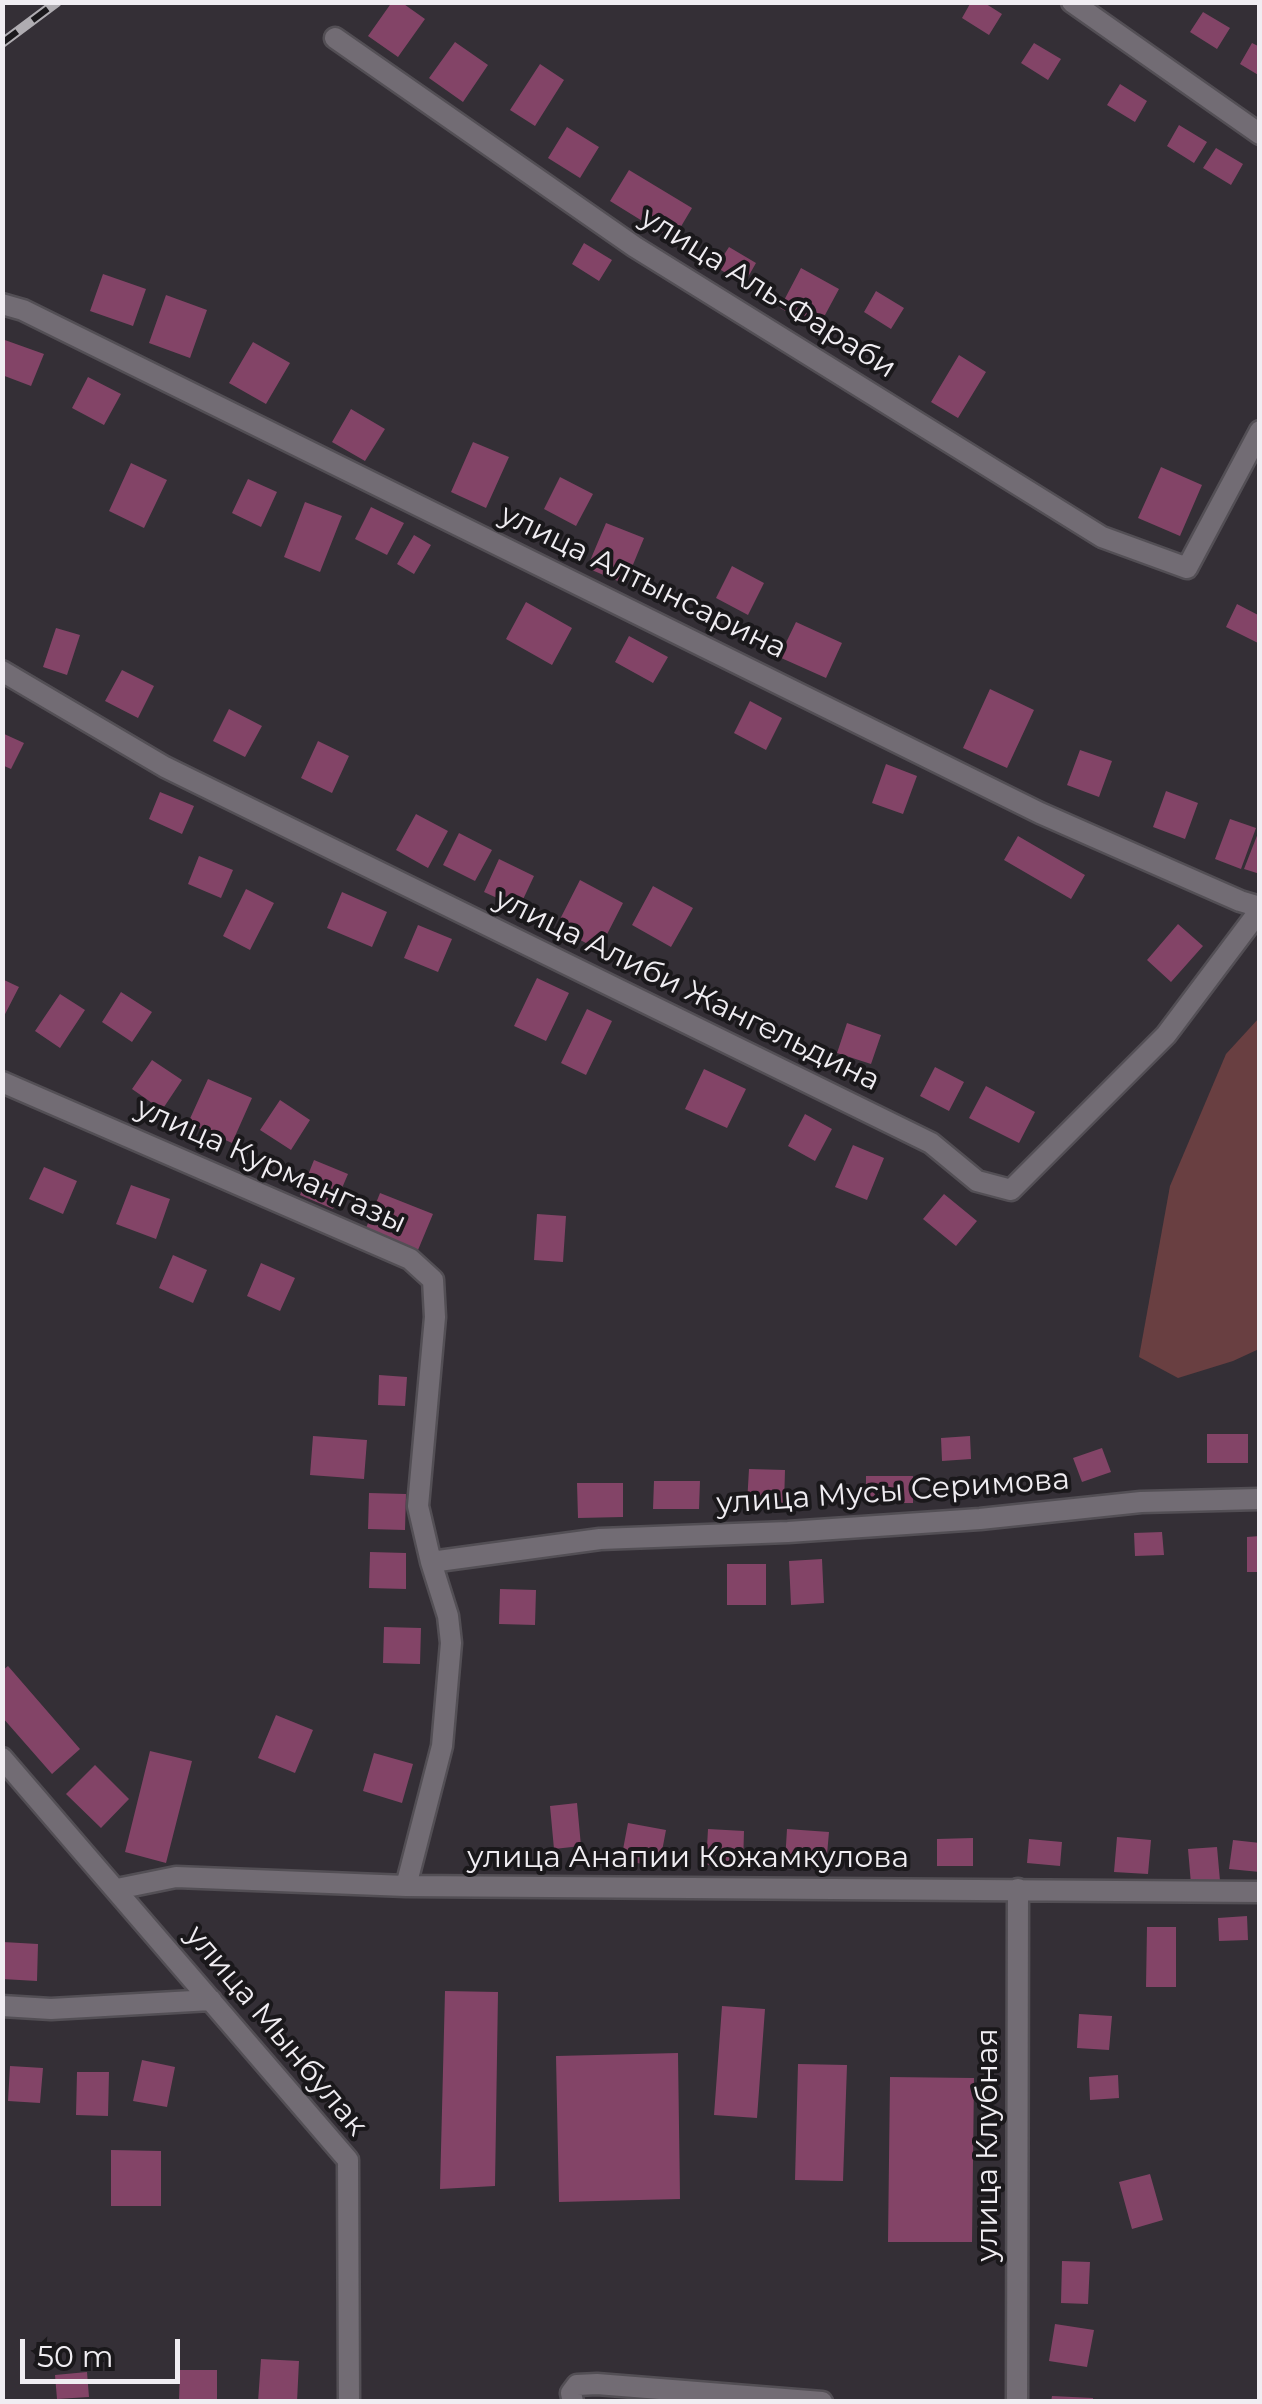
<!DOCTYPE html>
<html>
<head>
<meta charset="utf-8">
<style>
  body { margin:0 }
  #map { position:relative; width:1262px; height:2404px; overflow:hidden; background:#342f36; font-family:Montserrat,sans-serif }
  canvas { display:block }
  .frame { position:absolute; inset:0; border:5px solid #f0edf2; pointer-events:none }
  .scale { position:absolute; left:20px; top:2339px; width:160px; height:45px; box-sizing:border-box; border:5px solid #f0edf2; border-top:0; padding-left:12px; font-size:30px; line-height:35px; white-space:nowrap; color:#f0edf2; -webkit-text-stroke:8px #1a181b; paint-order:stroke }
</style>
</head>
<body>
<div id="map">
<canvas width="1262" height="2404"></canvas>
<div class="frame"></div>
<div class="scale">50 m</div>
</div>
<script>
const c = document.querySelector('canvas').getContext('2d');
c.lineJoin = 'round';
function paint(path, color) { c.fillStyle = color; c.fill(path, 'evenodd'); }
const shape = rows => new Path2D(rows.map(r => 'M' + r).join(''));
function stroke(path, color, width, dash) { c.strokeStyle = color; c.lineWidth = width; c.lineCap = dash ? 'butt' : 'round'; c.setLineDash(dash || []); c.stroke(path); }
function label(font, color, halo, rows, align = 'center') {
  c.font = font + ' Montserrat,sans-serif'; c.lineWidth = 8; c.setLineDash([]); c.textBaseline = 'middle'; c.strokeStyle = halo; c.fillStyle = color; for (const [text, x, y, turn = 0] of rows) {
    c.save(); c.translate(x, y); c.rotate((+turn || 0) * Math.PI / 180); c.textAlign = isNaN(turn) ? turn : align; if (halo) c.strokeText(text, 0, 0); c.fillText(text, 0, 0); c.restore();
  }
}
paint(shape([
  [1259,1018,1259,1349,1233,1361,1178,1378,1139,1357,1170,1186,1226,1054]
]), '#693f41');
paint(shape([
  [392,2,401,2,425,19,398,57,368,36],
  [971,2,983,2,1002,14,989,35,962,18],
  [1203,12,1230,28,1217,49,1190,32],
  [455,42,488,65,463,102,429,78],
  [1034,43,1061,59,1048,80,1021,63],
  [1252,43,1260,47,1260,76,1240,64],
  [540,64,564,80,535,126,510,110],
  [1120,84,1147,101,1135,122,1107,105],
  [1179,125,1207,142,1194,163,1167,146],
  [567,127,599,147,580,178,548,158],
  [1216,148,1243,164,1231,185,1203,168],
  [629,170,692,208,673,240,610,201],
  [584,243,612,260,599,281,572,264],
  [729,247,756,263,744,284,716,267],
  [801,268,839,289,818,328,780,308],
  [103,274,146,289,133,326,90,311],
  [876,291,904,308,891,329,864,312],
  [166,295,207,310,190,358,149,343],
  [2,339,44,354,31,386,2,375],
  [253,342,290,363,266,404,229,383],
  [959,355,986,372,958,418,931,402],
  [88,377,121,394,104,425,72,408],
  [351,409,385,429,365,461,332,442],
  [473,442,509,457,486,508,451,492],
  [131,463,167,480,144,528,109,511],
  [1161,467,1202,485,1180,536,1138,518],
  [560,477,593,494,576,526,544,509],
  [248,479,277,492,261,527,232,513],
  [305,502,342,516,320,572,284,557],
  [371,507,404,523,387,555,355,539],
  [606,523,644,538,625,584,587,568],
  [414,535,431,545,414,574,397,564],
  [732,566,764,583,748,615,716,598],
  [526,602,572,628,552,665,506,639],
  [1237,604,1260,616,1260,644,1226,627],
  [796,622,842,643,826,678,779,657],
  [56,628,80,635,67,675,43,667],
  [629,636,668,657,653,683,615,662],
  [122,670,154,686,138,718,105,701],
  [990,689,1034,710,1007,768,963,748],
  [750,701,782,718,766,750,734,733],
  [229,709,262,726,245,757,213,741],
  [2,733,24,743,11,769,2,765],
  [318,741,349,756,332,793,301,778],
  [1080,750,1112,761,1099,797,1067,785],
  [886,764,917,776,903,814,872,803],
  [1166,791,1198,803,1185,839,1153,827],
  [160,792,194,806,182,834,149,819],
  [416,814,448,831,428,868,396,850],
  [1230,819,1256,828,1241,869,1215,859],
  [1260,828,1260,874,1244,869],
  [459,833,492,850,475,881,443,865],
  [1018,836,1085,875,1071,899,1004,860],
  [199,856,233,870,221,898,188,884],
  [499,859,534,876,519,908,484,892],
  [580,880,623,903,599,950,556,927],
  [653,886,693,908,671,947,632,925],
  [246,889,274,903,250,950,223,936],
  [342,892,387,912,372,947,327,928],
  [1178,924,1203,946,1171,982,1147,960],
  [418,925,452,939,438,972,404,958],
  [537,978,569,993,546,1041,514,1026],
  [2,979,19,987,2,1020],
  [121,992,152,1012,132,1042,102,1022],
  [60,994,85,1010,60,1048,35,1031],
  [587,1009,612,1021,586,1075,561,1063],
  [847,1023,881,1035,871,1064,837,1053],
  [152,1060,182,1080,162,1110,132,1089],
  [935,1067,964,1082,949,1111,920,1096],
  [704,1069,746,1089,727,1128,685,1109],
  [208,1079,252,1098,232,1143,188,1123],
  [986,1086,1035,1112,1019,1143,969,1118],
  [280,1100,310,1120,291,1150,260,1130],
  [805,1114,832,1129,815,1161,788,1146],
  [853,1145,884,1158,867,1200,835,1187],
  [314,1160,348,1174,333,1209,300,1195],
  [44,1167,77,1181,63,1214,29,1199],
  [131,1185,170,1199,156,1239,116,1224],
  [380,1193,433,1214,418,1250,366,1228],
  [944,1194,977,1221,956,1246,923,1219],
  [537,1214,566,1216,563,1262,534,1260],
  [173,1255,207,1270,193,1303,159,1288],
  [261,1263,295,1278,280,1311,247,1296],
  [379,1375,407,1377,405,1406,378,1405],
  [1207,1434,1248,1434,1248,1463,1207,1463],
  [313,1436,367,1440,364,1479,310,1475],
  [970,1436,971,1459,942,1461,941,1438],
  [1102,1448,1111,1472,1082,1482,1073,1458],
  [749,1469,785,1470,784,1505,747,1504],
  [866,1476,913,1476,913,1503,866,1503],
  [654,1481,700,1481,699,1509,653,1509],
  [577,1483,623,1483,623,1517,578,1518],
  [369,1493,406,1494,405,1530,368,1529],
  [1162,1532,1164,1555,1135,1556,1134,1533],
  [1260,1536,1260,1572,1247,1572,1247,1537],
  [370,1552,406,1553,406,1589,369,1588],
  [822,1559,824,1603,791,1605,789,1561],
  [727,1564,766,1564,766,1605,727,1605],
  [500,1589,536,1590,535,1625,499,1624],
  [384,1627,421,1628,420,1664,383,1663],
  [8,1666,80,1749,52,1774,2,1717,2,1671],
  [276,1715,313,1730,295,1773,258,1758],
  [150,1751,192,1761,166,1863,125,1852],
  [374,1753,413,1764,402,1803,363,1791],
  [95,1765,129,1799,101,1828,66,1794],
  [577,1803,581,1846,554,1849,550,1806],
  [628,1823,666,1830,659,1867,621,1860],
  [708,1829,744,1831,743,1866,706,1865],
  [787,1829,829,1832,826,1866,785,1862],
  [1117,1837,1151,1840,1148,1874,1114,1872],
  [973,1838,973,1866,937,1866,937,1839],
  [1029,1839,1062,1842,1060,1866,1027,1863],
  [1233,1840,1260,1843,1260,1872,1229,1869],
  [1217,1847,1220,1881,1191,1884,1188,1849],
  [1247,1916,1248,1940,1219,1941,1218,1918],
  [1147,1927,1176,1927,1176,1987,1146,1987],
  [3,1942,38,1944,37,1981,2,1979],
  [445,1991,498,1992,495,2186,440,2189],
  [722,2006,765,2009,757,2118,714,2115],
  [1079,2014,1112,2016,1109,2050,1077,2048],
  [678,2053,680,2199,559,2202,556,2056],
  [142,2060,175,2067,167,2107,133,2101],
  [798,2064,847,2065,843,2181,795,2180],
  [10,2066,43,2068,40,2103,8,2101],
  [77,2072,109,2072,108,2116,76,2115],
  [1118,2075,1119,2098,1090,2100,1089,2077],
  [890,2077,974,2078,972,2242,888,2242],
  [111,2150,161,2151,161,2206,111,2206],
  [1150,2174,1163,2220,1132,2229,1119,2182],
  [1062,2261,1090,2262,1088,2304,1061,2303],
  [1055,2324,1094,2330,1087,2367,1049,2361],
  [261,2359,299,2361,297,2402,258,2402],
  [180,2370,217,2370,217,2400,179,2400],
  [87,2372,89,2397,57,2399,55,2375],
  [1052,2396,1093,2398,1093,2402,1051,2402]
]), '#834467');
const minor = shape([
  [1072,2,1260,134],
  [335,38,635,247,1102,537,1187,568,1260,431],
  [2,304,23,310,1040,813,1240,901,1260,907],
  [2,671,165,767,931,1143,977,1181,1011,1190,1166,1035,1260,910],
  [2,1082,410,1259,433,1280,435,1317,418,1506,431,1562,600,1539,788,1532,980,1519,1141,1502,1260,1499],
  [2,1758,348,2160,349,2402],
  [406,1886,442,1746,451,1643,448,1616,431,1562],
  [117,1889,176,1877,406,1886,1260,1892],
  [2,2006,51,2009,211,2000],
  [573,2402,571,2393,577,2385,597,2384,822,2402],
  [1017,2402,1018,1889]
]);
stroke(minor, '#534f55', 25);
stroke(minor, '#726c74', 20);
const rail = shape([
  [2,43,57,2]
]);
stroke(rail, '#afacb1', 10);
stroke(rail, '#1a181b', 6, [19]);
label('30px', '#f0edf2', '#1a181b', [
  ["улица Аль-Фараби",768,293,32],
  ["улица Алтынсарина",643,582,26],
  ["улица Алиби Жангельдина",687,990,26],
  ["улица Курмангазы",271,1166,24],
  ["улица Мусы Серимова",893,1492,-4],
  ["улица Анапии Кожамкулова",688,1858],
  ["улица Мынбулак",276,2031,50],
  ["улица Клубная",988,2145,-90]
]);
</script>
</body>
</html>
